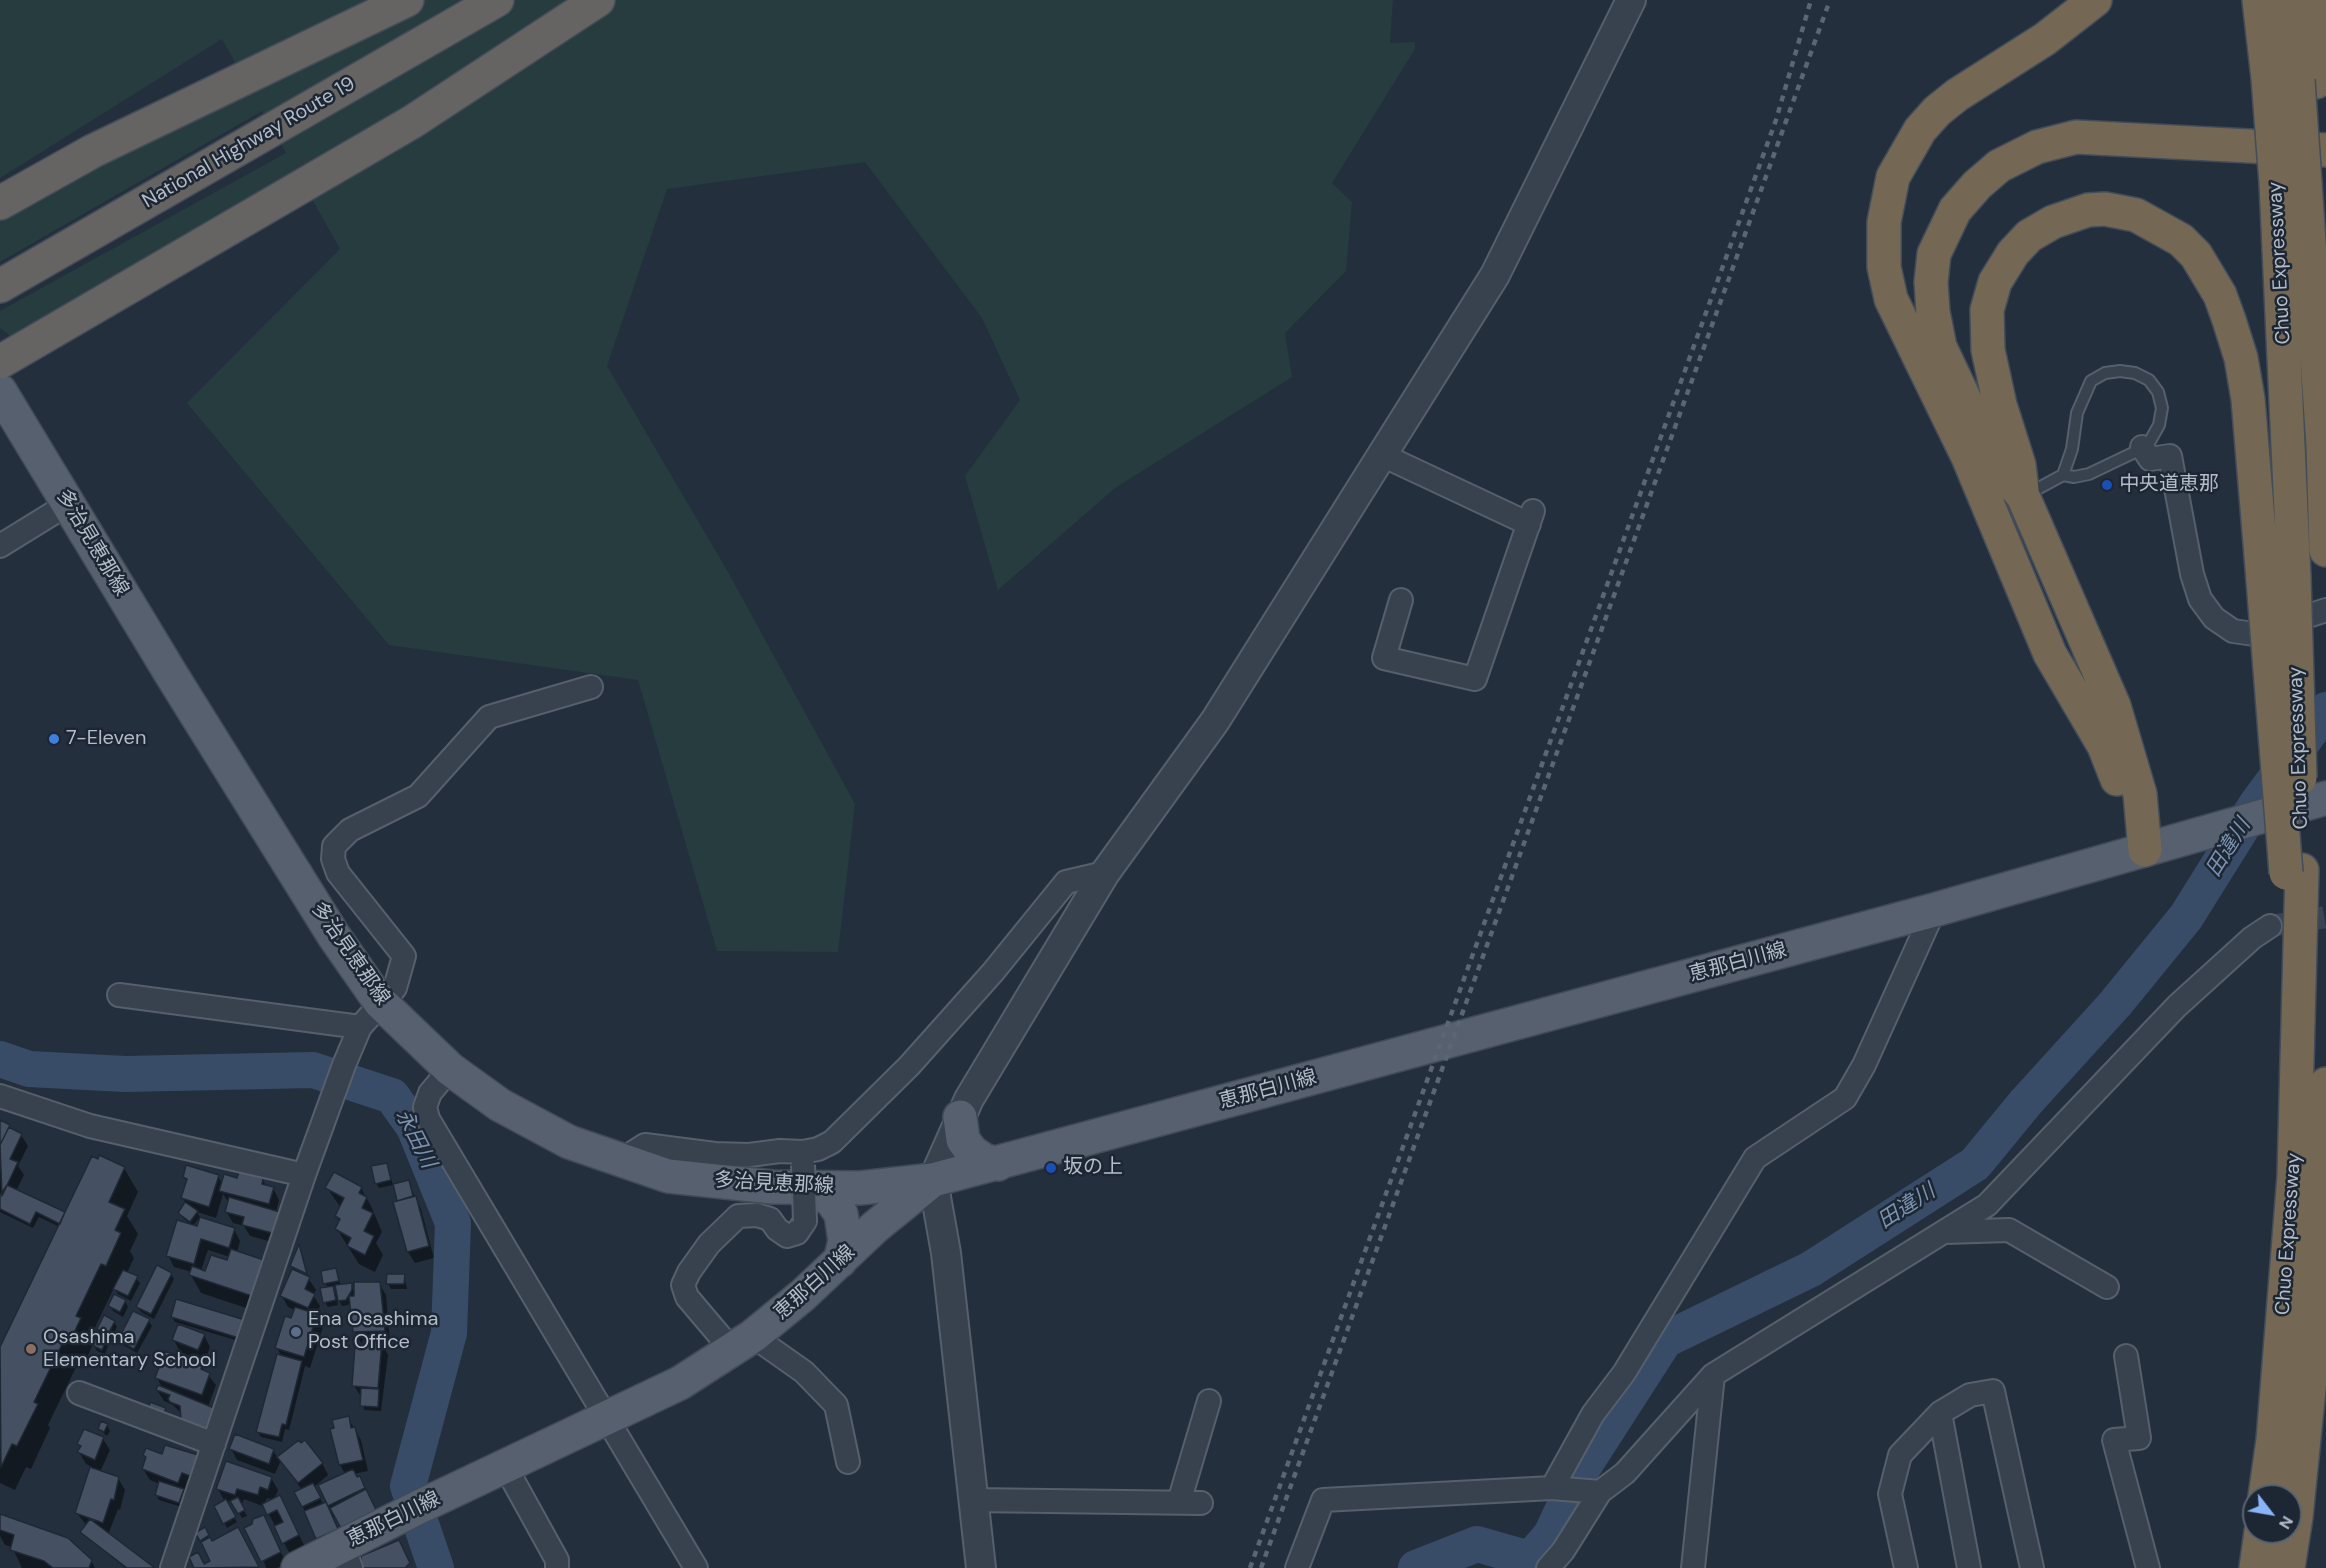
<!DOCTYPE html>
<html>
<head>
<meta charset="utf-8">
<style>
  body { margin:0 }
  #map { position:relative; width:2326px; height:1568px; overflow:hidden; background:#242f3e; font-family:"DM Sans",sans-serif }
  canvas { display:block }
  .north { position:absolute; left:2242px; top:1484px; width:60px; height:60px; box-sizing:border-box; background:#1d2633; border:2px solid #59626f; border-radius:50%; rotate:121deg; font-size:16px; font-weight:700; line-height:24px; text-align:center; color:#b4bcc9 }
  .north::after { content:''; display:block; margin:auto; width:21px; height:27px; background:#8ab4f8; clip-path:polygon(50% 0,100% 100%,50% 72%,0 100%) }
</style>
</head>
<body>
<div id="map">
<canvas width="2326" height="1568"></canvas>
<div class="north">N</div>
</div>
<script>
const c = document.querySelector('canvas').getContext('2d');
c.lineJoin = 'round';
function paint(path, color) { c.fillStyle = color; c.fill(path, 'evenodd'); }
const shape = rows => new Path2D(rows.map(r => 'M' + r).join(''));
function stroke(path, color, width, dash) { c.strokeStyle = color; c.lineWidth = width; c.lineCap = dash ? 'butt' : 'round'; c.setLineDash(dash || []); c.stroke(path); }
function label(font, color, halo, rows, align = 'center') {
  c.font = font + ' "DM Sans","Noto Sans JP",sans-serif'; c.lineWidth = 5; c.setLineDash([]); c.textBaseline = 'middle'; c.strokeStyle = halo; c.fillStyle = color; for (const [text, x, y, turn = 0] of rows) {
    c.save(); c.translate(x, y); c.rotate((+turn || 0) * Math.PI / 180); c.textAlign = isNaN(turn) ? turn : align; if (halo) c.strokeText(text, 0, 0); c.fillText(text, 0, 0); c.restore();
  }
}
paint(shape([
  [0,0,1393,0,1390,43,1415,42,1415,49,1332,183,1352,202,1346,271,1285,333,1292,377,1115,488,998,590,965,476,1020,400,982,318,865,162,667,189,607,366,728,572,855,804,838,952,717,951,638,680,389,645,187,403,340,249,299,176,13,338,0,328,0,311,286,153,262,111,0,262,0,216,250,89,222,39,0,178]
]), '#263c3f');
paint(shape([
  [0,1122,21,1135,28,1146,18,1166,24,1175,16,1191,66,1214,100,1157,124,1168,138,1192,127,1216,138,1234,130,1251,134,1258,127,1273,136,1278,140,1283,131,1301,118,1294,114,1288,90,1338,94,1345,105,1341,108,1346,105,1354,97,1351,93,1344,86,1360,81,1357,48,1425,50,1428,31,1469,26,1467,15,1490,0,1483,0,1350,60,1227,39,1217,33,1228,0,1212],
  [387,1164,393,1185,379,1188,376,1183],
  [218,1176,222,1184,238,1179,262,1179,267,1187,273,1188,279,1200,276,1212,283,1245,250,1236,244,1226,233,1223,226,1211,229,1203,223,1194,216,1218,197,1212,200,1217,193,1226,183,1218,180,1213,186,1204,183,1198,187,1182,184,1177],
  [408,1182,421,1209,434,1258,415,1263,408,1252,395,1185],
  [327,1188,361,1188,371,1206,382,1232,376,1243,383,1255,375,1272,359,1264,337,1229,340,1223,336,1216,341,1208],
  [198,1228,234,1229,240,1241,237,1253,264,1314,201,1293,191,1275,192,1272,174,1267,168,1255],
  [208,1250,230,1257,228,1262,206,1272,201,1271],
  [299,1247,308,1278,316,1290,313,1295,320,1306,316,1315,323,1327,310,1368,305,1366,289,1430,285,1429,282,1442,261,1437,258,1432,282,1357,277,1348,295,1310,288,1307,282,1296,295,1272,292,1266],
  [336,1270,341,1286,351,1285,355,1292,379,1283,386,1295,390,1342,381,1342,388,1355,381,1411,364,1410,362,1398,354,1386,365,1343,361,1343,355,1331,351,1301,348,1305,342,1306,337,1297,338,1305,328,1307,325,1302,328,1288,325,1283],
  [337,1286,339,1299,332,1287],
  [171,1274,174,1279,154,1319,141,1312,137,1307],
  [404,1275,407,1289,391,1289,388,1284],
  [125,1301,128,1307,123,1317,113,1311,110,1306],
  [172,1317,244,1322,242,1342,175,1322],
  [148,1320,152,1326,137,1353,123,1345,120,1340],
  [114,1322,117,1327,111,1339,101,1334,98,1329],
  [204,1335,210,1347,205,1361,180,1352,174,1340],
  [201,1366,216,1385,208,1407,213,1409,219,1420,213,1439,189,1430,182,1414,173,1405,164,1401,157,1390,163,1389,157,1378],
  [348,1418,361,1440,368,1471,354,1474,366,1489,333,1518,343,1541,324,1550,296,1493,302,1490,281,1460,275,1474,237,1460,231,1449,273,1450,278,1459,298,1442,322,1463,328,1475,314,1487,323,1504,328,1502,345,1474,340,1465],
  [107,1425,110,1431,107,1436,99,1429],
  [103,1439,110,1450,100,1472,118,1478,125,1490,120,1510,118,1509,108,1535,152,1568,125,1568,82,1532,87,1526,77,1513,92,1467,86,1464,79,1452,81,1448,79,1444],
  [144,1455,197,1457,203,1468,189,1484,182,1507,159,1500,156,1494,160,1484,150,1480,143,1469,147,1459],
  [271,1478,278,1490,274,1500,286,1509,305,1547,290,1554,265,1507,244,1499,241,1506,247,1516,242,1518,233,1503,225,1500,237,1522,227,1528,216,1507,225,1502,218,1489],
  [267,1498,274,1500,264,1505],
  [0,1515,91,1561,95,1568,22,1568,12,1547,5,1545,0,1536],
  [253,1525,270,1528,286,1563,277,1568,266,1568],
  [204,1529,212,1543,248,1547,259,1568,196,1568,191,1558,204,1566,212,1561,197,1533]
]), '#0007');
stroke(shape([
  [0,1059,29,1069,125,1074,313,1070,392,1096,414,1127,453,1223,449,1333,408,1486,436,1568],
  [1416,1568,1477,1544,1530,1559,1551,1535,1582,1469,1665,1340,1811,1269,1975,1164,2026,1102,2115,1004,2186,917,2256,805,2326,710]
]), '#394c67', 36);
const building = shape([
  [0,1120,10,1125,0,1145,0,1120],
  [9,1127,22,1134,10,1159,18,1162,2,1196,0,1145,9,1127],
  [99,1155,125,1167,109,1202,125,1209,115,1230,121,1233,106,1266,101,1264,76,1316,81,1318,72,1337,67,1334,34,1402,38,1404,17,1446,12,1444,1,1467,0,1347,92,1156,98,1159,99,1155],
  [387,1163,391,1180,375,1184,371,1166,387,1163],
  [186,1165,219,1175,209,1207,181,1198,187,1179,183,1177,186,1165],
  [239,1172,263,1178,262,1184,274,1187,269,1204,219,1191,224,1174,237,1178,239,1172],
  [334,1172,362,1187,359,1193,367,1197,362,1208,373,1213,364,1231,374,1236,365,1255,347,1246,351,1238,335,1229,340,1219,335,1216,344,1198,325,1188,334,1172],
  [409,1180,413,1196,397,1201,393,1184,409,1180],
  [7,1185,65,1212,60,1224,36,1212,30,1224,0,1209,0,1195,7,1185],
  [416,1196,429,1246,407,1252,393,1202,416,1196],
  [229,1197,283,1213,276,1234,242,1225,244,1217,225,1212,229,1197],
  [185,1202,198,1211,190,1222,178,1213,185,1202],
  [200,1217,235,1228,229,1248,201,1239,194,1264,166,1256,177,1220,197,1226,200,1217],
  [299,1244,307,1274,290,1266,299,1244],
  [231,1249,267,1261,255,1297,189,1275,192,1266,205,1271,211,1255,227,1260,231,1249],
  [157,1265,172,1273,151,1314,136,1307,157,1265],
  [336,1268,339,1281,323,1284,321,1271,336,1268],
  [292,1269,310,1277,305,1289,315,1294,308,1308,280,1296,292,1269],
  [123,1270,138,1276,128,1296,113,1289,123,1270],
  [387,1274,405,1274,404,1284,386,1284,387,1274],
  [354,1282,380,1282,385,1331,353,1332,349,1296,354,1296,354,1282],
  [352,1283,352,1290,346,1300,338,1301,335,1285,352,1283],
  [333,1286,336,1300,323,1303,320,1288,333,1286],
  [114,1294,126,1300,120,1312,108,1306,114,1294],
  [176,1299,245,1320,239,1338,171,1317,176,1299],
  [295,1307,317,1314,304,1357,275,1348,285,1316,291,1318,295,1307],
  [133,1311,150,1319,134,1349,118,1340,133,1311],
  [104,1315,115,1321,108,1334,97,1329,104,1315],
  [178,1324,205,1334,198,1350,172,1340,178,1324],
  [97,1335,106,1340,102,1350,92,1345,97,1335],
  [363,1340,382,1342,378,1388,352,1386,355,1345,363,1346,363,1340],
  [165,1351,202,1365,201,1369,210,1373,202,1395,155,1378,165,1351],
  [277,1354,302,1361,286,1425,282,1424,279,1437,256,1432,277,1354],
  [158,1385,214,1408,206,1428,181,1419,180,1406,170,1402,168,1399,170,1395,156,1390,158,1385],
  [361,1388,379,1389,378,1407,360,1406,361,1388],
  [150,1402,166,1408,164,1413,149,1407,150,1402],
  [349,1416,351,1428,355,1427,363,1460,339,1465,330,1429,334,1428,332,1420,349,1416],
  [101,1421,108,1424,104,1432,98,1429,101,1421],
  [84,1429,104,1437,95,1460,77,1452,81,1446,77,1444,84,1429],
  [235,1434,274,1449,269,1464,229,1449,235,1434],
  [299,1440,301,1443,305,1440,323,1463,298,1483,277,1457,299,1440],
  [165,1445,198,1455,190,1476,182,1473,178,1483,142,1469,146,1457,143,1455,146,1448,162,1454,165,1445],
  [226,1461,272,1477,268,1490,260,1487,258,1495,237,1489,235,1495,216,1489,226,1461],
  [90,1467,119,1477,114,1500,111,1499,103,1523,75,1513,90,1467],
  [353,1469,357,1477,360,1476,365,1488,328,1506,318,1485,353,1469],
  [159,1481,184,1489,179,1503,155,1495,159,1481],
  [313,1483,321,1498,302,1507,294,1492,313,1483],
  [366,1489,377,1512,342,1530,330,1508,366,1489],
  [280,1495,299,1535,282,1544,274,1526,283,1522,277,1510,267,1515,262,1504,280,1495],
  [238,1497,245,1510,238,1514,230,1501,238,1497],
  [226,1499,236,1517,223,1524,214,1506,226,1499],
  [326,1502,338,1529,316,1539,304,1511,326,1502],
  [0,1514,68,1538,92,1560,89,1568,53,1568,44,1561,10,1550,14,1535,0,1530,0,1514],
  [264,1515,281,1552,261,1562,244,1528,252,1524,253,1519,264,1515],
  [90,1519,155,1568,127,1568,80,1532,90,1519],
  [205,1527,209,1535,200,1541,195,1533,205,1527],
  [238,1527,259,1567,194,1568,189,1557,198,1552,204,1564,210,1561,201,1542,210,1537,212,1541,238,1527],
  [399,1540,410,1563,405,1568,362,1568,361,1556,399,1540]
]);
paint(building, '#455162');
stroke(building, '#1f2835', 1.5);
stroke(shape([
  [2270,926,2326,917]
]), '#3a4453', 22, [22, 11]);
const service = shape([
  [2026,495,2063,475,2072,449,2077,413,2091,381,2105,373,2120,371,2135,373,2149,380,2158,392,2162,408,2159,425,2150,441,2135,452,2089,474,2074,477,2063,475]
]);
const minor = shape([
  [2142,447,2150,459,2170,456,2192,574,2200,599,2214,618,2233,631,2254,634,2326,610],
  [1382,455,1529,524],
  [0,546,68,504],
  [1401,600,1384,658,1475,679,1533,511],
  [119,995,360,1027],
  [450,1069,430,1093,425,1107,428,1119,696,1568],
  [0,1096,90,1126,304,1175],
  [620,1161,645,1145,715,1154,749,1155,780,1151,803,1152,818,1149,832,1142,909,1066,993,972,1066,882,1105,873],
  [1945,1232,2009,1230,2107,1287],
  [753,1336,804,1372,836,1405,848,1462],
  [731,1349,687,1297,683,1285,689,1272,709,1244,738,1216,757,1215,770,1219,777,1229,787,1236,797,1233,805,1221],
  [2126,1356,2139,1438,2114,1440,2148,1568],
  [79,1393,214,1444],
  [1940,1413,1969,1568],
  [505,1466,557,1560,557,1568],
  [1552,1488,1593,1414,1624,1373,1755,1158,1845,1098,1864,1065,1934,910],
  [972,1500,1201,1503],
  [1179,1502,1209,1401],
  [343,1545,351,1568],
  [172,1568,304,1175,344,1065,360,1027,395,988,404,956,338,873,333,859,334,846,350,830,418,796,489,717,591,687],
  [1297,1568,1323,1500,1552,1488,1600,1492],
  [1548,1568,1563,1551,1600,1492,1625,1473,1713,1375,1987,1205,2177,1006,2252,938,2270,926],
  [1693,1568,1713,1375],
  [1906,1568,1890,1494,1900,1455,1940,1413,1970,1395,1993,1391,2032,1568]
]);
const tertiary = shape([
  [981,1568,946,1253,933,1180,969,1099,1105,873,1215,721,1495,275,1631,0]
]);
const primary = shape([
  [0,391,171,674,334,936,380,1002,450,1069,500,1105,569,1142,668,1176,772,1187,860,1188,933,1180],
  [960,1117,963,1140,972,1152,984,1160,998,1164],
  [813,1188,832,1201,841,1214,845,1241,840,1261],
  [298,1568,421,1506,680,1383,753,1336,803,1295,875,1227,933,1180,1934,910,2326,798]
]);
const trunk = shape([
  [0,203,93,151,407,0],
  [0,286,497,0],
  [0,362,412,122,598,0]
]);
const motorway = shape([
  [2095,0,2045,39,1957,95,1937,111,1920,130,1893,177,1884,222,1884,267,1891,299,1968,457,2050,654,2104,746,2117,779],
  [2259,0,2268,78],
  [2288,0,2298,79],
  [2315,0,2316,82],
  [2276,183,2294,577],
  [2305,183,2323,445,2326,550],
  [2022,490,2019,465,2000,405,1988,350,1987,310,1995,282,2013,253,2029,236,2053,222,2088,210,2105,209,2136,215,2181,240,2196,255,2220,295,2229,320,2241,358,2248,399,2263,580],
  [2145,850,2140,794,2114,706,2023,496,1995,463,1940,347,1933,312,1931,282,1934,254,1955,210,1977,185,1999,166,2037,147,2076,137,2326,150],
  [2265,1496,2273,1440,2294,1176,2302,870],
  [2256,1568,2261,1532],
  [2288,1568,2296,1517,2312,1359,2326,1084]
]);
stroke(service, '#565f6c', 14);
stroke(minor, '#565f6c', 26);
stroke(tertiary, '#565f6c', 32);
stroke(primary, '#414a57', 36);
stroke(trunk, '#434c59', 36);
stroke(motorway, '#434c59', 36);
stroke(service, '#38414e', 10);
stroke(minor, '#38414e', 22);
stroke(tertiary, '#38414e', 28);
stroke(primary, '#56606e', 33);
stroke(trunk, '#656462', 33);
stroke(motorway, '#746855', 33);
stroke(shape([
  [1250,1568,1776,120,1811,0],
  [1261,1568,1830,0]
]), '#5a6575', 4.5, [6, 6]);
const minorBridge = shape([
  [803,1165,805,1221]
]);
const motorwayBridge = shape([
  [2268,78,2276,183],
  [2298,80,2305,183],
  [2294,577,2300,778],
  [2263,580,2286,873]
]);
stroke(minorBridge, '#565f6c', 26, []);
stroke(motorwayBridge, '#434c59', 36, []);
stroke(minorBridge, '#38414e', 22);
stroke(motorwayBridge, '#746855', 33);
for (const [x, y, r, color] of [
  [2107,485,6,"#1a4fb4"],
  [54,739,6,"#3f7fe0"],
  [1051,1168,6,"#1a4fb4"],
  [296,1332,6,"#5c6f8a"],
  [31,1349,6,"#8d6e63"]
]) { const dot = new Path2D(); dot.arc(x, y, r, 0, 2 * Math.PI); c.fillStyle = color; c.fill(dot); stroke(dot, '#1d2633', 2); }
label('20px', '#b4bcc9', '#1d2633', [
  ["National Highway Route 19",249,143,-30],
  ["Chuo Expressway",2280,263,-93],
  ["多治見恵那線",92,543,59],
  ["Chuo Expressway",2299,748,-92],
  ["多治見恵那線",350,954,55],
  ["恵那白川線",1738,963,-15],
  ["恵那白川線",1268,1090,-15],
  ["多治見恵那線",774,1184,3],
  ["Chuo Expressway",2289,1234,-86],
  ["恵那白川線",815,1283,-42],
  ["恵那白川線",394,1520,-26]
]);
label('20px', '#b4bcc9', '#1d2633', [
  ["中央道恵那",2119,485],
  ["7-Eleven",66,739],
  ["坂の上",1063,1168],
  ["Ena Osashima",308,1320],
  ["Post Office",308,1343],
  ["Osashima",43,1338],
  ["Elementary School",43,1361]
], 'left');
label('italic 21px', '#7c92b1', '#1d2633', [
  ["田違川",2229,848,-58],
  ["永田川",415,1139,63],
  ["田違川",1907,1207,-33]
]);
</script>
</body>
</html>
